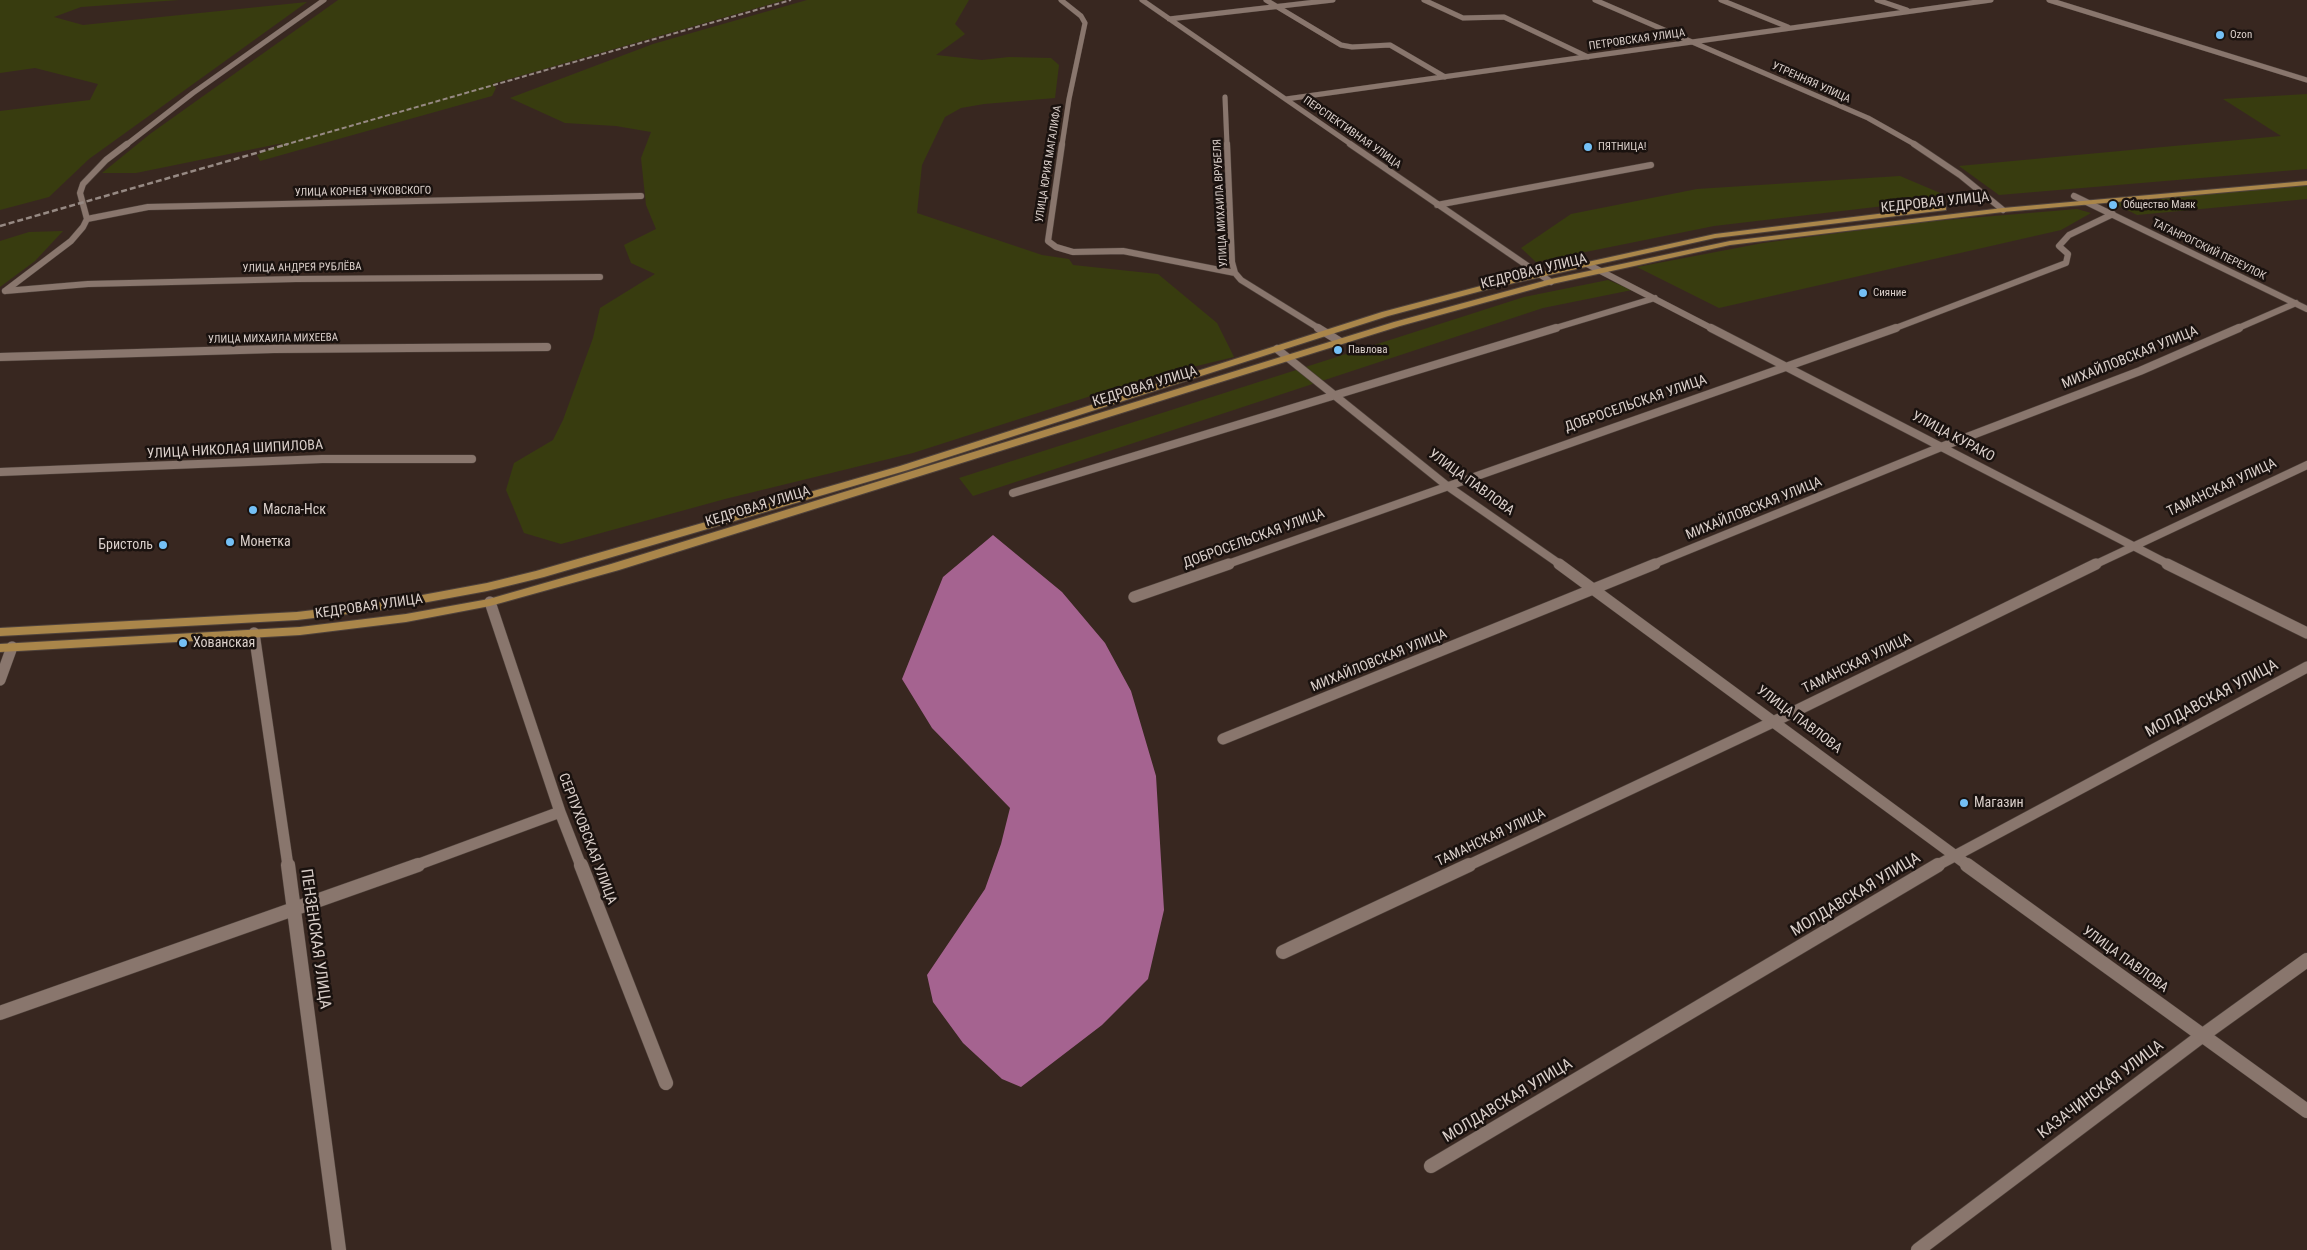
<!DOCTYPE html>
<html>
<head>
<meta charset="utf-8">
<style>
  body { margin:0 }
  canvas { display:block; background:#382720 }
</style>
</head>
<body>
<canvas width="2307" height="1250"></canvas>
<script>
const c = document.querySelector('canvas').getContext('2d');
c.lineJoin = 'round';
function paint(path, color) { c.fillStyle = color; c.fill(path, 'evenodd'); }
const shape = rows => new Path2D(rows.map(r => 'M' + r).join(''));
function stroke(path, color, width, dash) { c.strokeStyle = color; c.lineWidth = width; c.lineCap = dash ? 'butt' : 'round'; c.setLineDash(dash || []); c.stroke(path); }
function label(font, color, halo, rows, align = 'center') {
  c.font = font + ' "Roboto Condensed",sans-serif'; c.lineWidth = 5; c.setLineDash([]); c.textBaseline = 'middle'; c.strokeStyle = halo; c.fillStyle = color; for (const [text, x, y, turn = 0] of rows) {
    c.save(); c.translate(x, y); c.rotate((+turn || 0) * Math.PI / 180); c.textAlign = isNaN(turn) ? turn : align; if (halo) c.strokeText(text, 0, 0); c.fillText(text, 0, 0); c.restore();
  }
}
paint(shape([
  [0,0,179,0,81,7,54,17,83,25,307,2,89,159,49,197,0,210,0,111,90,100,98,84,35,68,0,73],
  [338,0,785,0,492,84,496,88,492,96,260,161,257,155,283,143,136,173,102,173,150,134],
  [807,0,969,0,955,24,965,34,936,55,982,60,1009,57,1051,58,1059,65,1055,98,984,104,961,108,945,117,922,165,917,213,1042,255,1069,259,1073,265,1158,274,1217,323,1234,357,1147,378,913,453,725,499,561,544,524,533,506,490,514,463,553,440,563,420,593,338,600,308,655,274,631,263,624,245,656,229,646,205,641,158,651,132,616,126,565,123,510,98,653,44],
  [2307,94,2307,169,1999,195,1959,166,2281,136,2223,99],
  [1900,176,1952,198,1714,226,1536,262,1521,248,1571,214,1697,189],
  [2307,184,2307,199,2137,215,2112,202],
  [2077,209,2091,213,2061,230,1719,308,1637,267,1763,243,1922,222],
  [63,231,35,261,0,287,0,241,29,232],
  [1608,280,1632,290,1543,308,973,496,959,478,1524,297]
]), '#383c0f');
paint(shape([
  [993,535,1062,592,1105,643,1131,691,1156,776,1164,910,1148,979,1102,1025,1021,1087,1002,1079,963,1043,933,1002,927,975,985,889,1001,844,1010,808,932,728,902,679,943,577]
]), '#a56390');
const streetFar4 = shape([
  [1061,0,1081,16,1085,23,1069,99,1062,145],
  [1142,0,1352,145],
  [1266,0,1341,45,1352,47,1390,45,1445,77],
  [1424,0,1463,18,1504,17,1588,57],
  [1595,0,1868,118,1916,145],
  [1721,0,1788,27],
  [1877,0,1907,10],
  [2049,0,2307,80],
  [1169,19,1333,0],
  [1225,97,1227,145],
  [1286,99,1991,0],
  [126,145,193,93,324,0]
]);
const streetFar3 = shape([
  [1062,144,1048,241,1056,247,1073,252,1123,251,1235,273],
  [1227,144,1232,262,1235,273,1241,280,1320,329],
  [1350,144,1551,282],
  [1914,144,1960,175,2003,210],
  [2074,196,2307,309],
  [1437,205,1651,165],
  [87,219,148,207,641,196],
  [1587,264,1713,329],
  [5,291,88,284,296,279,600,277],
  [5,291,71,241,83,227,87,219,80,193,83,184,106,160,127,144],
  [1552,329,1655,298],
  [1893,329,2066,263,2068,254,2059,246,2069,235,2113,214],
  [2236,329,2296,303]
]);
const streetFar2 = shape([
  [1318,328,1339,341],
  [1711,328,2170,565],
  [1277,349,1446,485,1561,565],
  [0,357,274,349,547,347],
  [0,472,322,459,472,459],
  [1013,493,1556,328],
  [1225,565,1896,328],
  [1651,565,1941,447,2140,371,2239,328],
  [2094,565,2307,465]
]);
const streetFar1 = shape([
  [1559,564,1969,866],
  [2167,564,2307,633],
  [1134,597,1229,564],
  [490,602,560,812,581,866],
  [254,633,288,866],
  [0,680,12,647],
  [1223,739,1655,564],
  [414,866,560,812],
  [1467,866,1775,721,2096,564],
  [1936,866,2307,667]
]);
const street = shape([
  [288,865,339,1250],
  [581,865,666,1083],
  [1967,865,2307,1111],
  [1283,952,1469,865],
  [0,1013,418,865],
  [1431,1166,1938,865],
  [1918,1250,2203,1035,2307,960]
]);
const primary = shape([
  [2307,181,2307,185,2003,212,1730,245,1552,284,1400,326,619,570,490,606,406,622,300,635,0,652,0,644,300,627,406,614,489,599,611,564,1394,322,1551,279,1730,241,2003,208,2307,181],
  [1943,206,1946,206,1946,210,1715,238,1496,287,1388,316,908,470,544,577,487,591,390,609,297,620,0,636,0,628,297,612,390,601,487,583,536,571,900,466,1382,312,1492,283,1715,234,1943,206]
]);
stroke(streetFar4, '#4f423b', 5.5);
stroke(streetFar3, '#4f423b', 7);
stroke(streetFar2, '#4f423b', 9);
stroke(streetFar1, '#4f423b', 12);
stroke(street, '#4f423b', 15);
stroke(primary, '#4f423b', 2);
stroke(streetFar4, '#89766d', 5);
stroke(streetFar3, '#89766d', 6);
stroke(streetFar2, '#89766d', 8);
stroke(streetFar1, '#89766d', 11);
stroke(street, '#89766d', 14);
paint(primary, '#aa864a');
stroke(shape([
  [284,145,791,0]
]), '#968983', 2, [5, 2.5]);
stroke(shape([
  [0,226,288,144]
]), '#968983', 2.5, [6, 3]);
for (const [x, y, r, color] of [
  [2220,35,5,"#74c0f6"],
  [1588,147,5,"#74c0f6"],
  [2113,205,5,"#74c0f6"],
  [1863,293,5,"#74c0f6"],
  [1338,350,5,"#74c0f6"],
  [253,510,5,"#74c0f6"],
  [230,542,5,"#74c0f6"],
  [163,545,5,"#74c0f6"],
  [183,643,5,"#74c0f6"],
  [1964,803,5,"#74c0f6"]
]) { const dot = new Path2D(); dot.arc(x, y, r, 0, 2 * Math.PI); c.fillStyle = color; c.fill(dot); stroke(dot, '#1a120f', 2); }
label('11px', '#dacfca', '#1a120f', [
  ["Ozon",2230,35],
  ["ПЯТНИЦА!",1598,147],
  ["Общество Маяк",2123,205],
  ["Сияние",1873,293],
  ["Павлова",1348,350]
], 'left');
label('11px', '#dacfca', '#1a120f', [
  ["ПЕТРОВСКАЯ УЛИЦА",1637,40,-8],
  ["УТРЕННЯЯ УЛИЦА",1811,83,24],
  ["ПЕРСПЕКТИВНАЯ УЛИЦА",1352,133,35],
  ["УЛИЦА ЮРИЯ МАГАЛИФА",1049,164,-81],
  ["УЛИЦА КОРНЕЯ ЧУКОВСКОГО",363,192,-1],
  ["УЛИЦА МИХАИЛА ВРУБЕЛЯ",1221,203,-93],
  ["ТАГАНРОГСКИЙ ПЕРЕУЛОК",2209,250,26],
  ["УЛИЦА АНДРЕЯ РУБЛЁВА",302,268,-1],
  ["УЛИЦА МИХАИЛА МИХЕЕВА",273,339,-1]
]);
label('14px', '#dacfca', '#1a120f', [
  ["КЕДРОВАЯ УЛИЦА",1935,203,-6],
  ["КЕДРОВАЯ УЛИЦА",1534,272,-14],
  ["МИХАЙЛОВСКАЯ УЛИЦА",2130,358,-22],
  ["КЕДРОВАЯ УЛИЦА",1145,387,-17],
  ["ДОБРОСЕЛЬСКАЯ УЛИЦА",1636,404,-19],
  ["УЛИЦА КУРАКО",1953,437,28],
  ["УЛИЦА НИКОЛАЯ ШИПИЛОВА",235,450,-3],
  ["УЛИЦА ПАВЛОВА",1471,483,36],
  ["ТАМАНСКАЯ УЛИЦА",2222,488,-25],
  ["КЕДРОВАЯ УЛИЦА",758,507,-17],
  ["МИХАЙЛОВСКАЯ УЛИЦА",1754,509,-22],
  ["ДОБРОСЕЛЬСКАЯ УЛИЦА",1254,539,-20],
  ["КЕДРОВАЯ УЛИЦА",369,607,-8],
  ["МИХАЙЛОВСКАЯ УЛИЦА",1379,661,-22],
  ["ТАМАНСКАЯ УЛИЦА",1857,664,-26],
  ["УЛИЦА ПАВЛОВА",1799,720,37],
  ["ТАМАНСКАЯ УЛИЦА",1491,838,-25],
  ["СЕРПУХОВСКАЯ УЛИЦА",587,839,69],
  ["УЛИЦА ПАВЛОВА",2125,960,36]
]);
label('14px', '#dacfca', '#1a120f', [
  ["Масла-Нск",263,510],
  ["Монетка",240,542],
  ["Бристоль",153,545,"right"],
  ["Хованская",193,643],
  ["Магазин",1974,803]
], 'left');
label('16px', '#dacfca', '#1a120f', [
  ["МОЛДАВСКАЯ УЛИЦА",2212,699,-28],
  ["МОЛДАВСКАЯ УЛИЦА",1856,895,-31],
  ["ПЕНЗЕНСКАЯ УЛИЦА",315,939,82],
  ["КАЗАЧИНСКАЯ УЛИЦА",2101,1090,-37],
  ["МОЛДАВСКАЯ УЛИЦА",1508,1101,-31]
]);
</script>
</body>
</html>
